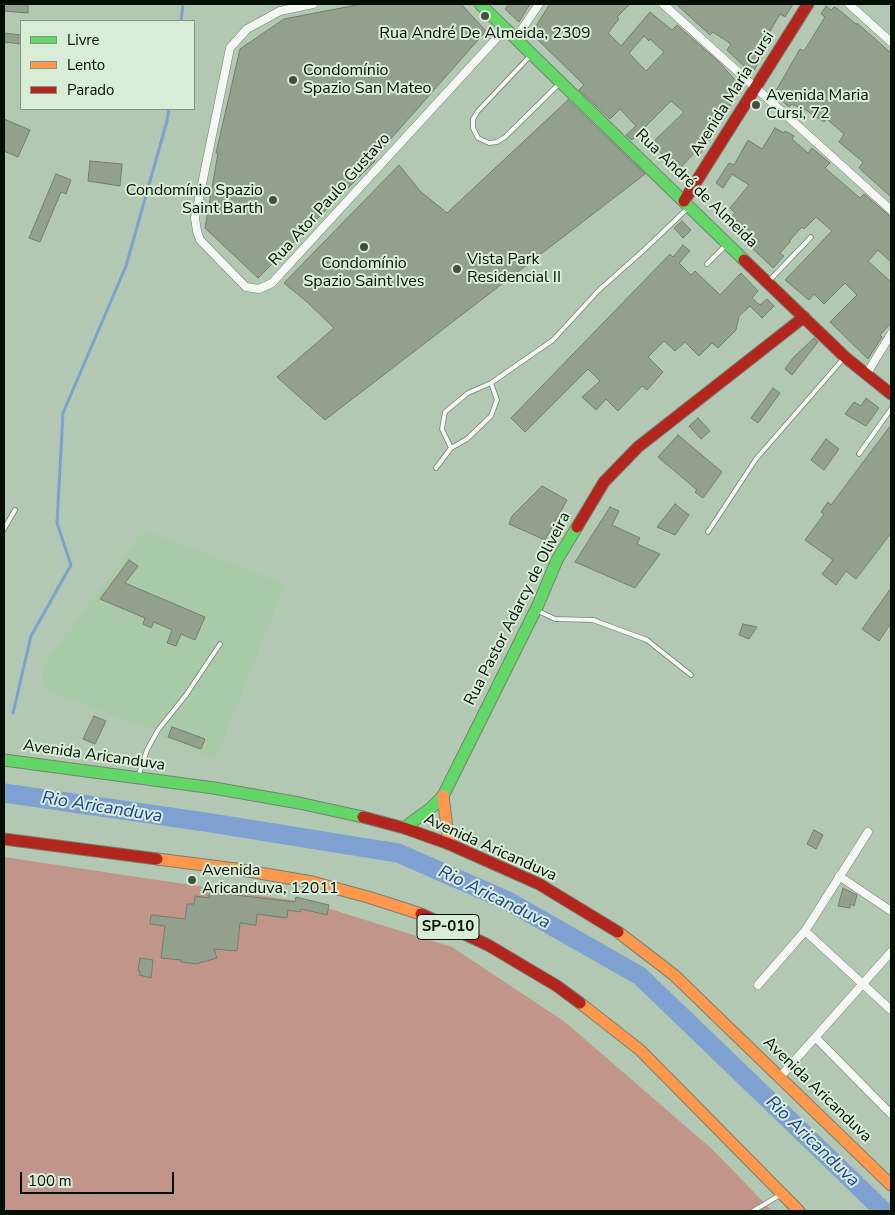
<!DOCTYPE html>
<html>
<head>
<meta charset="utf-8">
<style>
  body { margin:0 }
  #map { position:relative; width:895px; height:1215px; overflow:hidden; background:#b3c8b2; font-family:"Nunito Sans",sans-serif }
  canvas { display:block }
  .frame { position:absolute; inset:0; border:5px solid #030f03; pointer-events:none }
  .legend { position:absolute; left:20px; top:20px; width:175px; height:90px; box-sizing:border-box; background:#d9ecd7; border:1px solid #839482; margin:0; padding:6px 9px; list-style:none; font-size:15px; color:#030f03 }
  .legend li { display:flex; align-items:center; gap:10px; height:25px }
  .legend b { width:25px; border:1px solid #839482 }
  .scale { position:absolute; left:20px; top:1172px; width:154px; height:22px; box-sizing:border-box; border:2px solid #030f03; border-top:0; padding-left:6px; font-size:15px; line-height:18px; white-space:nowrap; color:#030f03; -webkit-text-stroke:4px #d9ecd7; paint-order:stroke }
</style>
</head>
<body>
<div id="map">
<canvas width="895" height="1215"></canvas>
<div class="frame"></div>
<ul class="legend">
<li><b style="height:6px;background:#63d668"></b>Livre</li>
<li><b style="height:6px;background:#ff974d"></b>Lento</li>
<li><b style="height:6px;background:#b3261e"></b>Parado</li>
</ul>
<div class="scale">100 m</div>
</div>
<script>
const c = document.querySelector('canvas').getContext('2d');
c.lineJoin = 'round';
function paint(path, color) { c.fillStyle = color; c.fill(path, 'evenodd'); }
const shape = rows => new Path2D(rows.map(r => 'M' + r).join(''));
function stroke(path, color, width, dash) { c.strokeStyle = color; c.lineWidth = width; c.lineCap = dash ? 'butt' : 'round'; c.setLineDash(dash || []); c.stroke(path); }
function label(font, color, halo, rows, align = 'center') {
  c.font = font + ' "Nunito Sans",sans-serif'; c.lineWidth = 4; c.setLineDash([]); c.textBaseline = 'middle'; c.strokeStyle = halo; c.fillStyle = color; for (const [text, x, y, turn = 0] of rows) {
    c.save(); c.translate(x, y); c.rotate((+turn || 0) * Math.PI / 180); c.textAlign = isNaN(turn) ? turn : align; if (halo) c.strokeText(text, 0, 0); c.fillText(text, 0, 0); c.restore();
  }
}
paint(shape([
  [144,530,285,584,215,760,163,737,158,730,132,723,45,689,41,669]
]), '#a8caa6');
paint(shape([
  [4,857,311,903,452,947,565,1022,713,1150,772,1211,4,1211]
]), '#c19589');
stroke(shape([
  [181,21,183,4],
  [13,713,31,636,71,565,57,523,63,413,126,266,167,121,169,109]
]), '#7fa1d1', 3);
stroke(shape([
  [4,793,205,822,398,853,508,901,640,976,884,1211]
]), '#7fa1d1', 19);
const building = shape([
  [4,4,28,4,28,13,4,11,4,4],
  [362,4,461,4,486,31,373,159,375,161,258,278,205,228,218,153,216,153,240,49,284,19,362,4],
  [509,4,530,4,519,22,505,9,509,4],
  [550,4,630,4,617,17,619,19,608,33,621,46,650,12,672,30,677,25,719,62,737,82,736,87,732,92,734,94,728,101,731,104,700,154,696,151,680,168,675,164,671,169,659,157,662,154,652,143,684,112,671,101,632,140,626,135,636,126,620,109,610,119,579,90,584,85,537,39,538,37,532,32,550,4],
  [644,36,649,41,650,39,664,52,646,71,629,53,644,36],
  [676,4,793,4,785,17,780,14,769,33,773,36,752,74,727,50,731,44,713,32,710,35,676,4],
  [826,6,831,10,834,7,838,9,857,25,857,23,891,53,891,197,859,168,863,162,839,142,844,134,827,119,824,122,800,106,798,107,792,104,789,107,774,94,800,49,804,51,817,30,825,17,821,14,826,6],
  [4,33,21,35,21,44,4,42,4,33],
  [568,100,645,174,325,420,277,377,334,328,307,302,284,283,399,165,420,191,447,213,568,100],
  [4,119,30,130,18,157,4,151,4,119],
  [775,128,784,133,785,131,794,136,792,139,808,153,812,148,830,163,825,168,860,198,864,194,891,217,891,262,878,250,868,261,891,282,891,323,880,335,882,337,868,359,830,322,857,295,845,283,824,304,814,294,809,300,785,280,832,231,816,217,804,229,802,227,790,240,790,242,780,253,784,256,773,268,726,223,735,213,730,208,749,185,732,174,723,188,716,183,729,163,734,165,748,140,762,149,775,128],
  [90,161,122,164,120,186,88,181,90,161],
  [56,174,71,180,66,194,61,192,40,242,29,238,56,174],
  [682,221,691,230,683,238,674,228,682,221],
  [683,245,690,251,679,263,691,275,695,271,720,295,741,273,758,291,752,298,760,305,767,299,774,306,762,318,750,306,739,316,736,330,718,348,712,343,699,356,685,342,675,351,664,341,648,357,663,372,647,390,642,386,618,411,606,399,596,410,582,397,600,381,588,369,525,432,511,418,670,254,673,257,683,245],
  [814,338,818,342,792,375,785,369,793,358,814,338],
  [773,388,780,393,758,423,751,418,773,388],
  [866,398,879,408,866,426,845,414,854,402,861,406,866,398],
  [698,418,710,431,701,439,689,426,698,418],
  [891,425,891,533,856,579,846,571,836,585,822,574,833,560,805,540,824,514,821,512,828,502,831,505,891,425],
  [678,435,722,472,703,498,695,492,697,490,658,457,678,435],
  [826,439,839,449,824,470,811,460,826,439],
  [542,486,567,500,545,540,509,524,512,516,542,486],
  [675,504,689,515,675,535,657,527,675,504],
  [610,507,619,511,612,525,640,538,637,544,660,554,635,588,575,562,610,507],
  [129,560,138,566,125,583,205,617,195,640,181,634,176,646,167,643,172,630,154,622,151,628,143,624,145,618,100,599,129,560],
  [891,588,891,623,879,641,862,629,891,588],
  [743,624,757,627,749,639,739,635,743,624],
  [94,716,106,721,95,744,83,739,94,716],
  [172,727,205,739,201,749,168,737,172,727],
  [814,830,823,835,816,849,807,844,814,830],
  [843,888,857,895,854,906,850,904,850,908,838,906,843,888],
  [210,892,295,902,296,897,329,905,327,915,301,909,300,912,288,910,287,918,257,914,256,925,240,923,237,951,214,949,217,958,196,964,181,962,181,960,161,958,165,926,150,924,151,915,185,919,187,904,194,904,195,896,209,898,210,892],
  [140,958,153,960,151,978,139,975,140,971,138,971,140,958]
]);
paint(building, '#94a08e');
stroke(building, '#727e6b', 1);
const lane = shape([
  [531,55,478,111,473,119,473,128,478,138,489,143,497,142,505,137,560,83],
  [707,264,726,245],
  [769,281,811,237],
  [451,448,442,429,445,412,468,393,491,383,553,340,599,290,644,250,688,208],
  [859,454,891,409],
  [436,468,451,448,467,439,491,416,497,400,491,383],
  [4,529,15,510],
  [708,532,756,459,843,359],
  [538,611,555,619,593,620,647,640,691,675],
  [139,774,147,750,158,730,186,695,220,644],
  [753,1211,780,1195]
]);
const street = shape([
  [313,4,280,11,247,29,230,48,195,218,197,231,200,240,246,287,259,289,272,283,506,28],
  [663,4,891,210],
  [849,4,891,42],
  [516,38,539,4],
  [866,375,891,334],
  [839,876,891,911],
  [805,931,891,1010],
  [758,985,805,931,868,832],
  [816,1038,891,1114],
  [780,1077,891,952]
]);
const fast = shape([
  [480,4,744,260],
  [4,760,214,788,299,803,363,817],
  [404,828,431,808,443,796,538,605,557,560,577,527]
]);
const slow = shape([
  [443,796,449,844],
  [157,859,236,869,312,882,368,897,421,914],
  [618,932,674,975,891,1185],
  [580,1003,640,1050,799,1211]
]);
const jam = shape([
  [684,201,808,4],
  [744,260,845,357,891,394],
  [577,527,604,482,638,447,804,317],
  [363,817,404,828,449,844,539,884,618,932],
  [4,839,157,859],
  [421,914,488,945,557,986,580,1003]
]);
stroke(lane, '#738372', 5.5);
stroke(street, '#738372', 9);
stroke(fast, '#738372', 13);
stroke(slow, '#738372', 13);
stroke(jam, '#738372', 13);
stroke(shape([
  [370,516,502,578,528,603],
  [696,679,729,702,771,708,824,729,891,769],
  [690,682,684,742,756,729,780,739],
  [4,775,279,813],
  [763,777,780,739,793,716],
  [872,825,891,794],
  [350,827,429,851],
  [507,885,532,897,589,931,635,962],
  [657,979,676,996],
  [850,1164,891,1204],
  [809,1203,818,1211]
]), '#bbc1ba', 2, [2.5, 4]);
stroke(lane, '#f4f7f3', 4);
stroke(street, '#f4f7f3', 8);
stroke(fast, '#63d668', 11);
stroke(slow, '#ff974d', 11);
stroke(jam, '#b3261e', 11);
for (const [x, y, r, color] of [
  [485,16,5,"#415040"],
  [293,80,5,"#415040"],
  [756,105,5,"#415040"],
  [273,200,5,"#415040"],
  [364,247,5,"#415040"],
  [457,269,5,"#415040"],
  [192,880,5,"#415040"]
]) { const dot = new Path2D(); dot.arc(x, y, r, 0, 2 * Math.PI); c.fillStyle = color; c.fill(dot); stroke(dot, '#d9ecd7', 2); }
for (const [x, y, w] of [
  [448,927,62]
]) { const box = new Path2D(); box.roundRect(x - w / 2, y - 12.5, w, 25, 4); c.fillStyle = '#d9ecd7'; c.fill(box); stroke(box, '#030f03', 1); }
label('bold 15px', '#030f03', null, [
  ["SP-010",448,927]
]);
label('16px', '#030f03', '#d9ecd7', [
  ["Rua André De Almeida, 2309",485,34,"center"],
  ["Condomínio",303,71],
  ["Spazio San Mateo",303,89],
  ["Avenida Maria",766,96],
  ["Cursi, 72",766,114],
  ["Condomínio Spazio",263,191,"right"],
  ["Saint Barth",263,209,"right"],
  ["Vista Park",467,260],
  ["Residencial II",467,278],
  ["Condomínio",364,264,"center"],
  ["Spazio Saint Ives",364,282,"center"],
  ["Avenida",202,871],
  ["Aricanduva, 12011",202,889]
], 'left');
label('16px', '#030f03', '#d9ecd7', [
  ["Avenida Maria Cursi",733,94,-58],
  ["Rua André de Almeida",696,189,44],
  ["Rua Ator Paulo Gustavo",330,200,-48],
  ["Rua Pastor Adarcy de Oliveira",518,609,-63],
  ["Avenida Aricanduva",94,756,8],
  ["Avenida Aricanduva",490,848,24],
  ["Avenida Aricanduva",817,1090,44]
]);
label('italic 18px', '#183f9a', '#d9ecd7', [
  ["Rio Aricanduva",102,808,9],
  ["Rio Aricanduva",494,898,26],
  ["Rio Aricanduva",812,1142,44]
]);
</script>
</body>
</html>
